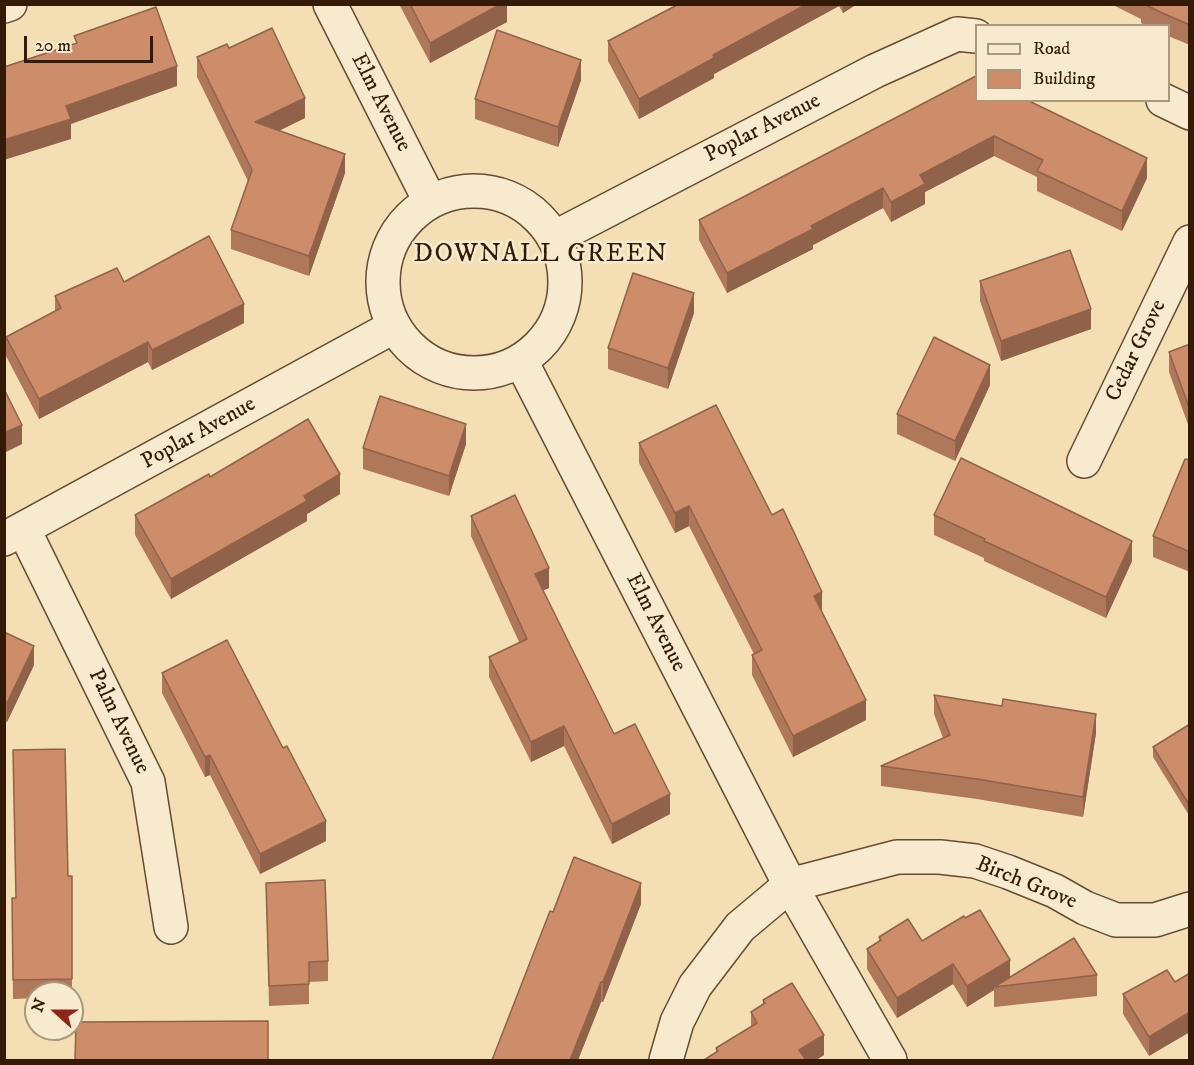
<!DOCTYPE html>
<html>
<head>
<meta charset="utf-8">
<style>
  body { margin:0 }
  #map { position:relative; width:1194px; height:1065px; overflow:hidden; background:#f3dfb3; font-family:"IM FELL DW Pica",serif }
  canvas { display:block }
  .frame { position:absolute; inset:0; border:6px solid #341b07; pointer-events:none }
  .legend { position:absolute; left:975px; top:24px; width:195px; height:78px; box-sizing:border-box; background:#f7eace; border:2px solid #a9977e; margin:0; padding:8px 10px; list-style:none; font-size:18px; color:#341b07 }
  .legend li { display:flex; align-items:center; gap:12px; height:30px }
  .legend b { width:30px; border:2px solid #a9977e }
  .north { position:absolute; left:24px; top:981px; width:60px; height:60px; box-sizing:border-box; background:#f7eace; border:2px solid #a9977e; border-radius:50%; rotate:291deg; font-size:16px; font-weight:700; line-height:24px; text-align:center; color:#341b07 }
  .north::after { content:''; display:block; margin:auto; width:21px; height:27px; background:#8f2418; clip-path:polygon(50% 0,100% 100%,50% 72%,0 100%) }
  .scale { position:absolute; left:24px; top:36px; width:129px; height:27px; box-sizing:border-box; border:3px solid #341b07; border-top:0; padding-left:8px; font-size:18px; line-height:21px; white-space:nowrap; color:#341b07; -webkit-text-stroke:4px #f7eace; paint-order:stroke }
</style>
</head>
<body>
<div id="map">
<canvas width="1194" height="1065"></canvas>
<div class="frame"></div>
<ul class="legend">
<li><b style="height:8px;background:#f7eace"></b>Road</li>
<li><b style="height:16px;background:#cd8c6a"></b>Building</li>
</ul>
<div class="north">N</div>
<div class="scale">20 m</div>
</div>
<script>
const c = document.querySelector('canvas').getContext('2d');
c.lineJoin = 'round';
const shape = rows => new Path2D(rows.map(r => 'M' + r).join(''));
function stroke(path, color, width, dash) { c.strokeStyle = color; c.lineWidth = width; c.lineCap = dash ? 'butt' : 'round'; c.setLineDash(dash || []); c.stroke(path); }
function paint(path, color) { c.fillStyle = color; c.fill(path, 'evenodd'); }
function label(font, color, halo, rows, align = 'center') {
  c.font = font + ' "IM FELL DW Pica",serif'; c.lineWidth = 5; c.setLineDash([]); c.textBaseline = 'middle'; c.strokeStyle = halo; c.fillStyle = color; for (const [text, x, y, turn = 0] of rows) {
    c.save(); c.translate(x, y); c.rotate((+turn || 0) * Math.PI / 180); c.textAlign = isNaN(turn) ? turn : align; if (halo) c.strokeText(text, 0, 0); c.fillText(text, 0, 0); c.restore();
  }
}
const street = shape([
  [330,4,430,201],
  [4,6,10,4],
  [1163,100,1190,113],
  '383 282a91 91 0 1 1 182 0a91 91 0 1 1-182 0Z',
  [554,238,875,71,957,34,976,36],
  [521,361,790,885,890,1060],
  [1084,461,1190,242],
  [24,530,148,782,171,927],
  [4,539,393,327],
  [666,1060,677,1022,695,986,740,927,790,885,897,857,940,857,975,861,1008,872,1055,891,1085,908,1116,920,1155,920,1190,909]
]);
stroke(street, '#644c32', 36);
stroke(street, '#f7eace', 33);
paint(shape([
  [399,4,507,4,507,22,430,63],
  [679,4,857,4,843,13,839,6,714,74,714,78,639,119,608,61,608,41],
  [1111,4,1190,4,1190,45,1168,36,1168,26,1146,26,1141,23,1141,19],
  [229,48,305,118,279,131,345,173,309,276,231,249,231,230,248,181,197,77,197,57],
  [976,76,1147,178,1122,231,1037,191,1037,177,994,156,925,192,925,204,891,222,883,208,813,245,813,249,727,293,699,240,699,220],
  [581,80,558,147,475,119,475,99],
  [980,281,1091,329,1001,361,980,301],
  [124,282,244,323,152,370,148,362,39,419,6,356,6,337,55,311,55,296],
  [694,313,668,389,608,369,608,348],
  [1190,344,1190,430,1169,372,1169,352],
  [990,385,955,461,897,434,897,414],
  [639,443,822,612,866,720,793,757,752,675,752,655,754,654,689,526,675,533,639,463],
  [466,444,449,496,363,469,363,448],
  [1190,460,1190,572,1153,557,1153,536],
  [210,477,340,494,307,514,307,521,171,599,135,535,135,515],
  [934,515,1132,561,1106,618,984,561,984,558,934,535],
  [471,516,549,588,543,590,614,734,670,814,612,844,564,746,531,762,489,677,489,657,519,642,471,536],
  [4,632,34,665,7,722,4,721],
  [162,673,283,748,326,841,260,874,210,775,205,777,162,693],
  [934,695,1096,733,1083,817,977,799,881,786,881,766,943,738,934,714],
  [1190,724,1190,817,1153,757,1153,747],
  [68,876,72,876,72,998,72,993,36,993,36,998,13,999,12,898,15,898],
  [266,883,328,961,328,981,309,982,309,1004,269,1006],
  [641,904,603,1002,601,1002,578,1060,492,1060,553,912],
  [965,918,1010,977,1097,975,1097,996,994,1007,994,990,967,1007,953,984,897,1018,867,969,867,949,879,941,879,937,922,941],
  [1167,970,1149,1056,1123,1014,1123,994],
  [763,1000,824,1055,816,1060,704,1060,716,1052,716,1048,751,1027,751,1012,763,1005]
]), '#b0785b');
paint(shape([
  [501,4,507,4,507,22,430,63,430,43],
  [807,4,839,4,839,6,714,74,714,78,639,119,639,99,713,55],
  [843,4,857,4,843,13],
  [581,60,581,80,558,147,558,127],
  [177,66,177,86,71,124,71,139,4,160,4,140,66,106],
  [305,98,305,118,255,142,255,122],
  [994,136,994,156,925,192,925,204,891,222,891,202,920,175],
  [345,154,345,173,309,276,309,256],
  [1147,158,1147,178,1122,231,1122,211],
  [883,188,883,208,813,245,813,249,727,293,727,273,811,226],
  [694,293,694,313,668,389,668,368],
  [244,304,244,323,152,370,152,350],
  [1091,309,1091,329,1001,361,1001,341],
  [148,342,148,362,39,419,39,399],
  [990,365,990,385,955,461,955,441],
  [466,424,466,444,449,496,449,476],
  [22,425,22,444,4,453,4,433],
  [340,474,340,494,307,514,307,521,171,599,171,579],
  [689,506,689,526,675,533,675,513],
  [1132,541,1132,561,1106,618,1106,597],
  [549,568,549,588,535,594,535,574],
  [822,592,822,612,814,596],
  [34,646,34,665,7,722,7,703],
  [866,700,866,720,793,757,793,736],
  [1096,714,1096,733,1083,817,1083,797],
  [564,726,564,746,531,762,531,742],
  [210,755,210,775,205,777,205,757],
  [670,794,670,814,612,844,612,824],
  [326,821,326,841,260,874,260,854],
  [641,883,641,904,603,1002,603,982],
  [1010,960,1010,980,994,987,994,990,967,1007,967,986],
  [953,964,953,984,897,1018,897,998],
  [601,982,601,1002,578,1060,570,1060],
  [1190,1012,1190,1032,1149,1056,1149,1037],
  [824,1035,824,1055,816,1060,799,1060,799,1050]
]), '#90624a');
const building = shape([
  [410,4,501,4,430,43,410,4],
  [679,4,807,4,713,55,714,58,639,99,608,41,679,4],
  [1144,4,1190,4,1190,25,1160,12,1144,4],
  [156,7,177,66,66,106,71,119,4,140,4,67,77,43,74,36,156,7],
  [272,28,305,98,255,122,345,154,309,256,231,230,252,170,197,57,227,44,229,48,272,28],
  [497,30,581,60,558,127,475,99,497,30],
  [976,76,976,100,1027,100,1147,158,1122,211,1037,171,1043,160,994,136,920,175,925,184,891,202,883,188,811,226,813,229,727,273,699,220,976,76],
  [209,236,244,304,152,350,148,342,39,399,6,337,61,308,55,296,117,268,124,282,209,236],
  [1070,250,1091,309,1001,341,980,281,1070,250],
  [633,273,694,293,668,368,608,348,633,273],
  [934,337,990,365,955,441,897,414,934,337],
  [1190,344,1190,410,1169,352,1190,344],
  [4,389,22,425,4,433,4,389],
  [380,396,466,424,449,476,363,448,380,396],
  [716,405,772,515,783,509,822,592,814,596,866,700,793,736,752,655,762,650,689,506,675,513,639,443,716,405],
  [308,419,340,474,304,496,307,501,171,579,135,515,209,474,210,477,308,419],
  [961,458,1132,541,1106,597,984,541,985,539,934,515,961,458],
  [1185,459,1190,460,1190,552,1153,536,1185,459],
  [515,495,549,568,535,574,614,734,635,724,670,794,612,824,564,726,531,742,489,657,527,639,471,516,515,495],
  [4,632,34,646,7,703,4,701,4,632],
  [227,640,283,748,287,746,326,821,260,854,210,755,205,757,162,673,227,640],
  [934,695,1002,706,1003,699,1096,714,1083,797,977,779,881,766,950,735,934,695],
  [1190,724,1190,806,1153,747,1190,724],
  [65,749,68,876,72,876,72,979,13,980,12,898,16,898,13,750,65,749],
  [574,857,641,883,603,982,601,982,570,1060,492,1060,550,911,553,912,574,857],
  [325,880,328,961,309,962,309,984,269,986,266,883,325,880],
  [980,910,1010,960,967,986,953,964,897,998,867,949,881,940,879,937,908,919,922,941,964,916,965,918,980,910],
  [1074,938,1097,975,994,987,1074,938],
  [1167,970,1175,982,1190,973,1190,1012,1149,1037,1123,994,1167,970],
  [792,983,824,1035,799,1050,806,1060,704,1060,718,1051,716,1048,757,1023,751,1012,765,1003,763,1000,792,983],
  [268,1021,268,1060,52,1060,75,1060,76,1022,268,1021]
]);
paint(building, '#cd8c6a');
stroke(building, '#90624a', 1.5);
label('22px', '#341b07', '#f7eace', [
  ["Elm Avenue",380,103,63],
  ["Poplar Avenue",763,129,-27],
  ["Cedar Grove",1137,351,-64],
  ["Poplar Avenue",199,434,-29],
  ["Elm Avenue",655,623,63],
  ["Palm Avenue",118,722,64],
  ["Birch Grove",1026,884,22]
]);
c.letterSpacing = '1.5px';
label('26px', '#341b07', '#f7eace', [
  ["DOWNALL GREEN",541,256]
]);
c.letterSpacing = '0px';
</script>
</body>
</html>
